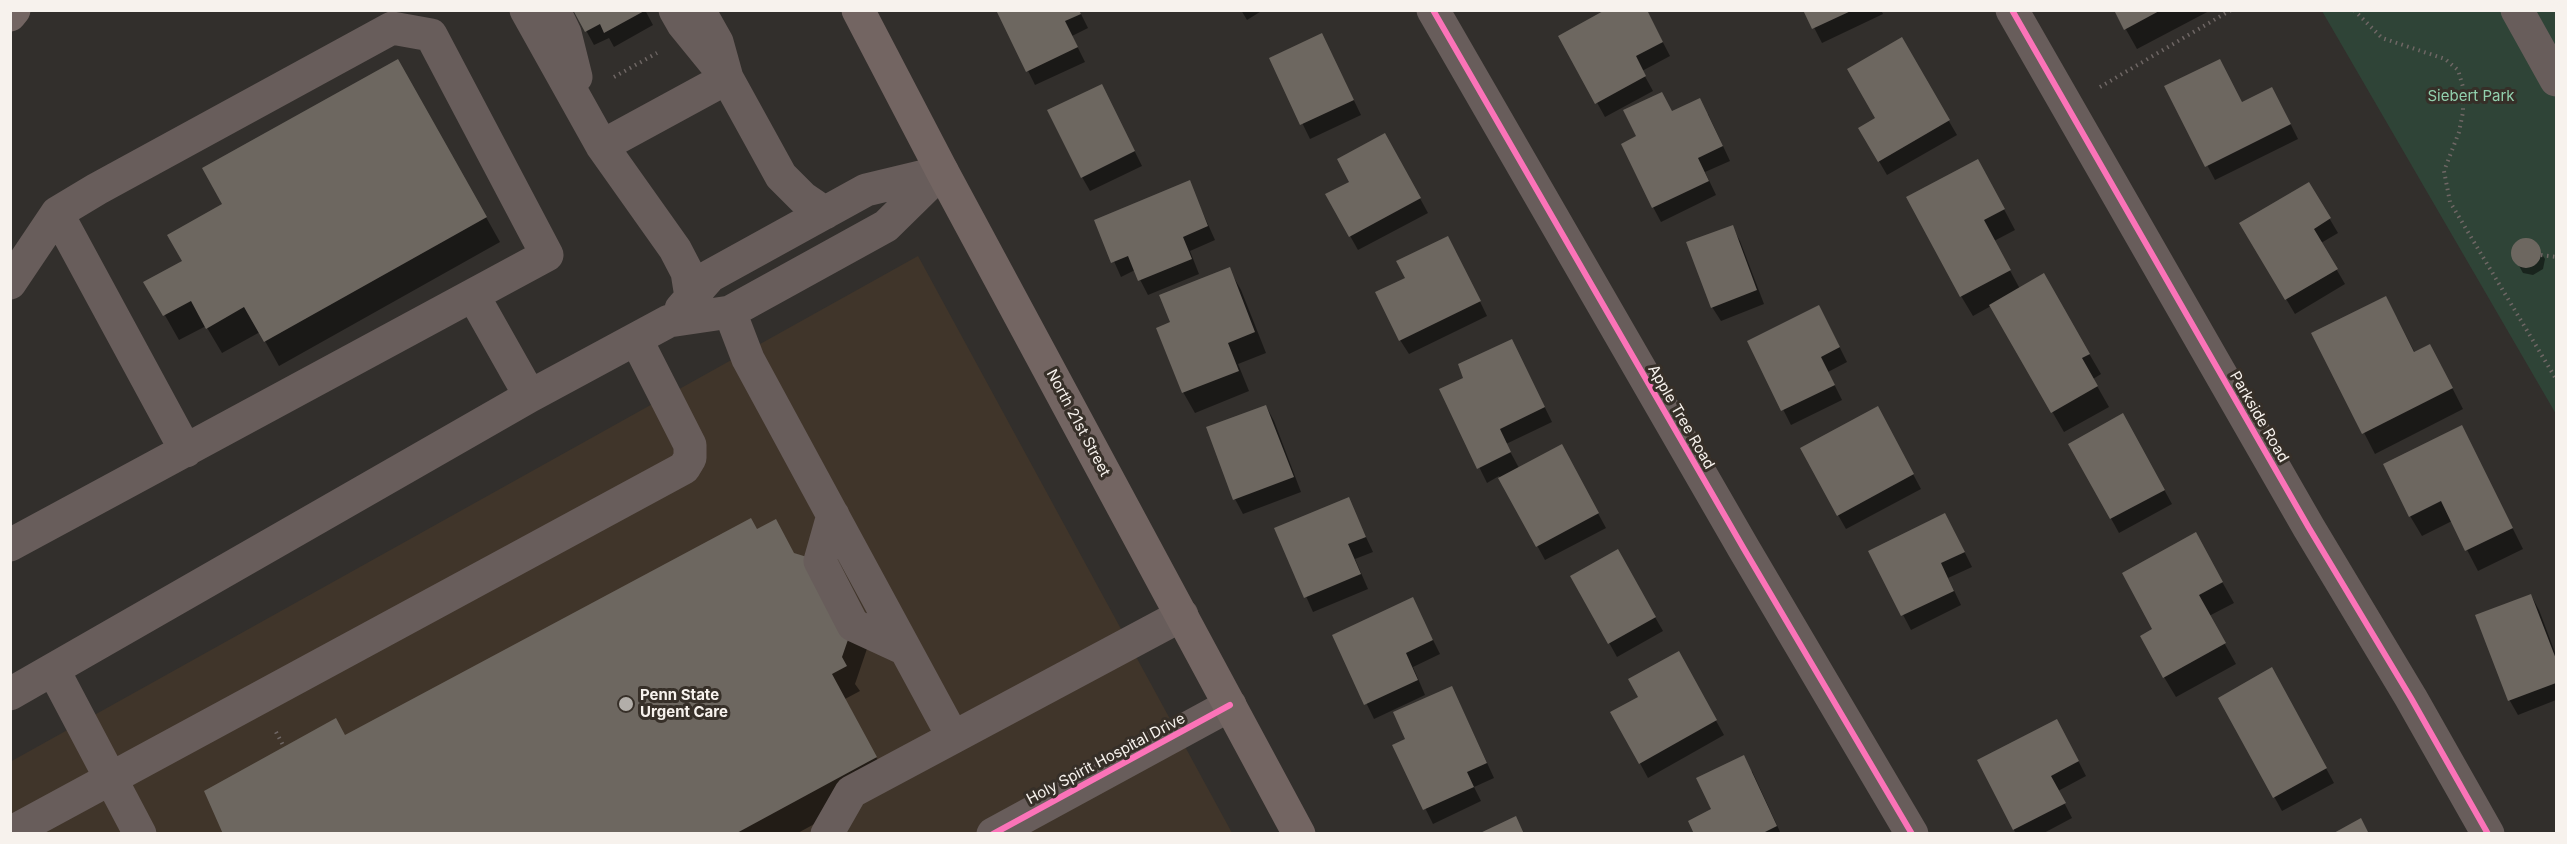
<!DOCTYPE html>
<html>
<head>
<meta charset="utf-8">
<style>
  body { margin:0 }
  #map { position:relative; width:2567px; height:844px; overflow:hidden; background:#322f2c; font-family:Inter,sans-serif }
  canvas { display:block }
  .frame { position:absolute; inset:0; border:12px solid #f7f2ed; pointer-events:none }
</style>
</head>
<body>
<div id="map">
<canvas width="2567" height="844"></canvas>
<div class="frame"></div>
</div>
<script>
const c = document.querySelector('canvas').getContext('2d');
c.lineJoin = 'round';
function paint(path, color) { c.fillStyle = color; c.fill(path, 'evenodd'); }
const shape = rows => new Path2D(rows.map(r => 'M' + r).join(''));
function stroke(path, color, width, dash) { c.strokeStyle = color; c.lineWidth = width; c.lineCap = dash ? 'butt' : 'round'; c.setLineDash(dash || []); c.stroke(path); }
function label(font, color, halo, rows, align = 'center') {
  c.font = font + ' Inter,sans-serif'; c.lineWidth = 6; c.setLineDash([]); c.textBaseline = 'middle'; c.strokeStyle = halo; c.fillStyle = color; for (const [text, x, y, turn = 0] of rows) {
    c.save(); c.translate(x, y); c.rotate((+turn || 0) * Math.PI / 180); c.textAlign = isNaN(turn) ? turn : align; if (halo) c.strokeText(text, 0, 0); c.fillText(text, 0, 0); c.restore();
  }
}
paint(shape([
  [918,256,1232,833,11,833,10,762]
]), '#40352a');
paint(shape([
  [2322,11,2556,11,2556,414]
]), '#2f4437');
paint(shape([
  [575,10,645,10,653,25,614,47,609,38,594,45],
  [998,10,1079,10,1088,28,1072,36,1085,62,1035,85],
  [1241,10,1263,10,1247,20],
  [1646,10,1670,56,1642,71,1653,91,1605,117,1560,36],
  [1805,10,1881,10,1883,14,1822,43],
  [2115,10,2211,10,2137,49],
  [1322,35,1361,115,1310,139,1271,59],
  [1901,39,1957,135,1887,175,1860,129,1877,119],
  [398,61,500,242,279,366,260,332,222,353,206,326,179,340,146,282,184,261,224,205],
  [2166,87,2242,104,2280,103,2298,139,2215,180],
  [1109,100,1142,166,1090,191,1082,177],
  [1672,113,1708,114,1730,161,1705,172,1716,195,1661,222,1653,207],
  [1393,149,1428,213,1358,250,1327,195,1351,182],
  [1989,181,2015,230,1994,241,2020,289,2043,275,2101,374,2093,379,2109,407,2064,432,1991,306,1973,316,1961,296],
  [1189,182,1215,240,1190,251,1199,274,1148,295,1135,270,1121,277,1096,221],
  [2309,184,2338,233,2321,243,2345,284,2295,314,2241,223],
  [1732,226,1740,241,1764,304,1721,321,1712,307],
  [2524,240,2534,242,2545,259,2543,269,2533,275,2523,273,2513,255,2515,246],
  [1456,252,1487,316,1409,354,1400,340],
  [1229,269,1241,290,1266,353,1238,364,1249,391,1195,413,1183,392,1172,323],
  [2397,318,2415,353,2441,366,2463,409,2375,454,2313,334],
  [1827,322,1847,362,1828,372,1842,400,1791,425,1749,342],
  [1519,355,1552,422,1506,444,1519,468,1569,460,1606,528,1545,560,1499,476,1487,483,1441,390],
  [1266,406,1274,421,1301,492,1243,514,1235,499,1208,428],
  [2123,415,2172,504,2119,533,2070,444],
  [1885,422,1921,489,1846,529,1838,515],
  [2462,427,2523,549,2478,571,2452,521,2422,536,2410,516],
  [1348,499,1373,552,1355,559,1368,589,1313,612,1276,529],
  [1953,529,1972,567,1948,578,1961,605,1911,630,1870,552],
  [756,531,794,555,871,637,855,684,860,691,845,699,890,783,796,834,225,834],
  [1617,551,1663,631,1617,657,1572,576],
  [2207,555,2234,603,2209,616,2236,664,2176,697,2164,677,2154,630],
  [2531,595,2539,610,2556,655,2556,700,2518,715,2510,701,2477,616],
  [1420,614,1440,654,1413,667,1425,695,1374,719,1334,636],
  [1678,653,1724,735,1648,778,1612,712,1640,697],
  [2272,669,2334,783,2282,811,2220,698],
  [1459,702,1494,778,1474,787,1481,801,1433,824,1394,745,1407,739],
  [2065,735,2086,776,2058,791,2072,818,2042,834,2016,834,1979,761],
  [1752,771,1781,834,1695,834]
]), '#0007');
paint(shape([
  [573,10,646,10,604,33,600,24,585,32],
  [996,10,1079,10,1081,14,1065,21,1078,47,1026,72],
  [1605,10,1647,10,1663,42,1636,56,1646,76,1595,104,1558,36],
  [1803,10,1853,10,1812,29],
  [2114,10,2161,10,2124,30],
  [1322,33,1354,100,1300,125,1269,58],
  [1902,37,1950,120,1878,162,1858,128,1875,118,1847,69],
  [398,59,487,217,264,342,244,307,206,329,191,301,163,316,143,282,182,261,167,235,222,204,202,168],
  [2220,59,2242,102,2272,87,2291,124,2205,167,2164,86],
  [1102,84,1135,151,1081,178,1047,110],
  [1662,92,1672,111,1700,98,1723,146,1698,158,1709,181,1652,208,1621,144,1636,136,1623,110],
  [1385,133,1421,198,1349,237,1325,194,1349,182,1337,159],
  [1978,159,2005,209,1984,220,2011,270,1960,297,1906,197],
  [1190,180,1208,226,1183,237,1192,259,1138,281,1128,256,1111,263,1094,220],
  [2309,182,2331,218,2314,229,2338,269,2285,300,2239,223],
  [1733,225,1757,290,1711,308,1686,242],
  [1448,236,1481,301,1399,341,1375,292,1405,278,1396,261],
  '2511 253a15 15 0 1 1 30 0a15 15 0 1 1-30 0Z',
  [1230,267,1255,332,1228,343,1239,371,1182,393,1156,328,1170,322,1159,295],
  [2044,273,2090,354,2082,358,2098,386,2051,413,1989,305],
  [2386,296,2414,352,2430,344,2453,388,2362,434,2311,333],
  [1819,305,1840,347,1821,357,1835,385,1781,411,1747,341],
  [1512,339,1545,407,1500,429,1511,452,1477,469,1439,389,1463,378,1458,364],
  [1266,405,1294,477,1233,500,1206,427],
  [1878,406,1914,474,1837,516,1800,448],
  [2123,413,2165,490,2110,519,2068,444],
  [2462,425,2513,528,2465,551,2441,501,2409,517,2383,464],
  [1562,444,1599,513,1536,547,1498,478],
  [1349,497,1366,537,1348,544,1361,574,1304,598,1274,528],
  [1945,513,1965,552,1941,563,1954,591,1901,616,1868,551],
  [751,518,757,529,776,519,794,553,833,565,858,611,842,657,847,666,832,674,877,757,735,834,223,834,204,791,336,718,345,735],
  [2196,532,2223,582,2199,595,2226,643,2163,678,2140,636,2152,629,2122,573],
  [1618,549,1656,617,1608,644,1570,576],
  [2531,594,2556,659,2556,683,2508,701,2475,615],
  [1413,597,1433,640,1406,653,1418,680,1364,705,1332,635],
  [1679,651,1717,720,1639,764,1610,712,1638,697,1628,679],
  [2272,667,2327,768,2273,798,2218,698],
  [1452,686,1487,763,1467,772,1474,787,1423,810,1392,745,1405,739,1393,712],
  [2057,719,2079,761,2051,776,2066,803,2013,830,1977,760],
  [1744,755,1777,826,1761,834,1694,834,1688,821,1711,809,1696,778],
  [1516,816,1524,834,1478,834],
  [2361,818,2369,834,2332,834]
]), '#6d6760');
stroke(shape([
  [2354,10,2382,38,2445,59,2458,70,2463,87,2463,112,2459,132,2444,171,2450,202,2556,379],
  [614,77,657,53],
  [2100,87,2231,10],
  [2541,255,2556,257],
  [276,732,284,747]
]), '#6f6765', 4, [1.5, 4.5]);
stroke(shape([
  [526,10,602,146,675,249,687,272,691,297],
  [554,10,565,33,576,77],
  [699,10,717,42,727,78,781,176,803,198,825,213],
  [1433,10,1744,549,1912,834],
  [2012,10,2309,528,2411,698,2488,834],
  [2517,10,2556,80],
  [602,146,727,78,683,24,675,10],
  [57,213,186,451],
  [10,283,57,213,97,189,392,28,431,35,547,255,10,545],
  [473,295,530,396],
  [681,309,710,276,866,190,941,172],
  [730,312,748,359,953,737],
  [833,515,820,561,853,625,905,649],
  [54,671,140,834],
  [10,694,530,396,669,321,730,312,886,226,942,171],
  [10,833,684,468,690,458,690,445,636,339],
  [827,834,851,792,1182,615],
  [993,834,1230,705]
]), '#685d5b', 33);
stroke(shape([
  [858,10,942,171,1299,834],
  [10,15,14,10]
]), '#736562', 33);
stroke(shape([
  [1433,10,1744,549,1912,834],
  [2012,10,2309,528,2411,698,2488,834],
  [993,834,1230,705]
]), '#fb73b8', 6);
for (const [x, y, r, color] of [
  [626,704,8,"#b2aea9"]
]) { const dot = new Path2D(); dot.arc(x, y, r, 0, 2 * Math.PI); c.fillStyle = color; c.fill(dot); stroke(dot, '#362f28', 2); }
label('15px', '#92d1ae', '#362f28', [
  ["Siebert Park",2471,96]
]);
label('15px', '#f7f2ed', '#362f28', [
  ["Apple Tree Road",1681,417,60],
  ["Parkside Road",2259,417,60],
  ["North 21st Street",1078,423,62],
  ["Holy Spirit Hospital Drive",1106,759,-28]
]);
label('bold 15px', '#f7f2ed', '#362f28', [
  ["Penn State",640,695],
  ["Urgent Care",640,712]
], 'left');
</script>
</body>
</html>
